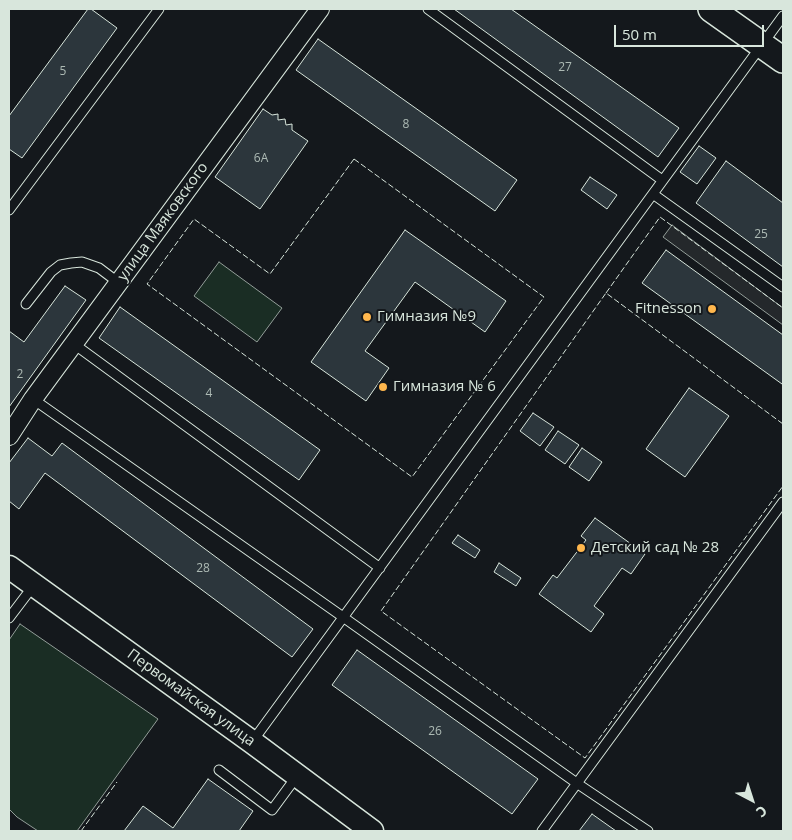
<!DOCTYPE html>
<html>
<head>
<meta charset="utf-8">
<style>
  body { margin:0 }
  #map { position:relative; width:792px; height:840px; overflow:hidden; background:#14181c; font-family:"Open Sans",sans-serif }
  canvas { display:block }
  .frame { position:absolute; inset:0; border:10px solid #d8e6dc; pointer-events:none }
  .north { position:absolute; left:727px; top:775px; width:50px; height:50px; -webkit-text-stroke:4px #14181c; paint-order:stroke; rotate:140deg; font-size:14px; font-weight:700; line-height:20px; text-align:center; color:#d8e6dc }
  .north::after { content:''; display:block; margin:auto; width:18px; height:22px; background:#d8e6dc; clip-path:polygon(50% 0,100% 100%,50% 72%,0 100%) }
  .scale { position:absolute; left:614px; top:25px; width:150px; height:22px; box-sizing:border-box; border:2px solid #d8e6dc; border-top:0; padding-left:6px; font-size:15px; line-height:18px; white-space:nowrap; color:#d8e6dc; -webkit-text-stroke:4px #14181c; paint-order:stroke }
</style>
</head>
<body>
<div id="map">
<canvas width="792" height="840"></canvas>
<div class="frame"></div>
<div class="north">С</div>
<div class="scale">50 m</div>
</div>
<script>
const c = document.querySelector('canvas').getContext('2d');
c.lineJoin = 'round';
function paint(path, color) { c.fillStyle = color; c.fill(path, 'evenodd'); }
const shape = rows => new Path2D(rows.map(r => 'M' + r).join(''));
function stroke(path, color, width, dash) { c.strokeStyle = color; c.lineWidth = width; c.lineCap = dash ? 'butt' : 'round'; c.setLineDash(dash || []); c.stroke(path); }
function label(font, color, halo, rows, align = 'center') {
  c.font = font + ' "Open Sans",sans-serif'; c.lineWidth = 4; c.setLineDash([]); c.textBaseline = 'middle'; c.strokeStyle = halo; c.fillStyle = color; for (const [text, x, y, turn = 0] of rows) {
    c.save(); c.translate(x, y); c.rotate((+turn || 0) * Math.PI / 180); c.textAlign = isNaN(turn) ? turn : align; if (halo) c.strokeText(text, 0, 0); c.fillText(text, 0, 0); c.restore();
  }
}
const green = shape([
  [219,262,282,308,257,342,194,296,219,262],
  [20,624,158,719,77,831,38,831,17,817,9,809,9,640,20,624]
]);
paint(green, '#1a2d24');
stroke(green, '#939e99', 1);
const parking = shape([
  [672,225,783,308,783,325,663,237,672,225]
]);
paint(parking, '#24282b');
stroke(parking, '#939e99', 1);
const building = shape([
  [88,9,91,9,117,28,22,158,9,149,9,116,88,9],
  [454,9,511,9,679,128,658,157,454,9],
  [318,39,517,180,495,211,296,70,318,39],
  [263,109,272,115,278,114,278,120,285,119,286,125,292,124,292,130,308,141,260,209,215,177,263,109],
  [699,146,716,158,697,184,680,172,699,146],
  [726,161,783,203,783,267,696,203,726,161],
  [590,177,617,195,607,209,581,190,590,177],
  [405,230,506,301,485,332,415,282,365,351,389,368,366,401,311,362,405,230],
  [666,250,783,335,783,382,782,384,642,283,666,250],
  [65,286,86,300,9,407,9,331,24,342,65,286],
  [120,307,320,450,299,480,99,338,120,307],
  [689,388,729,416,685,477,646,449,689,388],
  [533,413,554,427,540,446,520,431,533,413],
  [558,431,579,445,565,464,545,450,558,431],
  [28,438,52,456,62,443,313,629,292,657,45,473,19,509,9,501,9,463,28,438],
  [582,448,602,462,589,481,569,467,582,448],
  [595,518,645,554,631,574,622,568,594,606,604,614,591,632,539,594,553,575,557,578,586,540,581,536,595,518],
  [458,535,480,550,475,558,452,543,458,535],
  [499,563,521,578,516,586,494,572,499,563],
  [357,650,538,779,512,814,332,685,357,650],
  [208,779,253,811,239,831,124,831,143,806,173,828,208,779],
  [592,814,616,831,579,831,592,814]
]);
paint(building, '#2c363c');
stroke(building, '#d8e6dc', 1);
const service = shape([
  [428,9,662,180],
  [653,194,783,287],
  [9,210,159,9],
  [26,304,51,272,60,265,71,263,82,262,99,268,119,283],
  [74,344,380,568],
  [33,399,343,617,578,784,648,831],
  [9,618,34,585],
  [252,742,783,16],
  [219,770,272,810,297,776],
  [542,831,783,502]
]);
const minor = shape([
  [9,436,33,399,320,9]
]);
const tertiary = shape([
  [9,567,252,742,372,831]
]);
const secondary = shape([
  [711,9,783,60]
]);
stroke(service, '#d8e6dc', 11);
stroke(minor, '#d8e6dc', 20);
stroke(tertiary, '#d8e6dc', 25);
stroke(secondary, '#d8e6dc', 28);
stroke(service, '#14181c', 9);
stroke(minor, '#14181c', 18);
stroke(tertiary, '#14181c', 22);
stroke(secondary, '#14181c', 25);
stroke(shape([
  [354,159,544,297,412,477,147,284,194,219,270,274,354,159],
  [606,293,660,217,783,308],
  [783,424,606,293,381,611,585,758,783,486],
  [81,831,117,782]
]), '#d8e6dc', 1, [6, 2.5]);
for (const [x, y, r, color] of [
  [712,309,5,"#ffb74d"],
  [367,317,5,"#ffb74d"],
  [383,387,5,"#ffb74d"],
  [581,548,5,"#ffb74d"]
]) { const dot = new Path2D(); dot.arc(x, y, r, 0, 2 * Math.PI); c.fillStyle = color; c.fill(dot); stroke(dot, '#14181c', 2); }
label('12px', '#adbab4', null, [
  ["27",565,68],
  ["5",63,72],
  ["8",406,125],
  ["6А",261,159],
  ["25",761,235],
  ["2",20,375],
  ["4",209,394],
  ["28",203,569],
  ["26",435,732]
]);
label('15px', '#d8e6dc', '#14181c', [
  ["улица Маяковского",163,222,-54],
  ["Первомайская улица",191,698,36]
]);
label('15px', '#d8e6dc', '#14181c', [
  ["Fitnesson",702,309,"right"],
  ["Гимназия №9",377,317],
  ["Гимназия № 6",393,387],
  ["Детский сад № 28",591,548]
], 'left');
</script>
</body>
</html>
